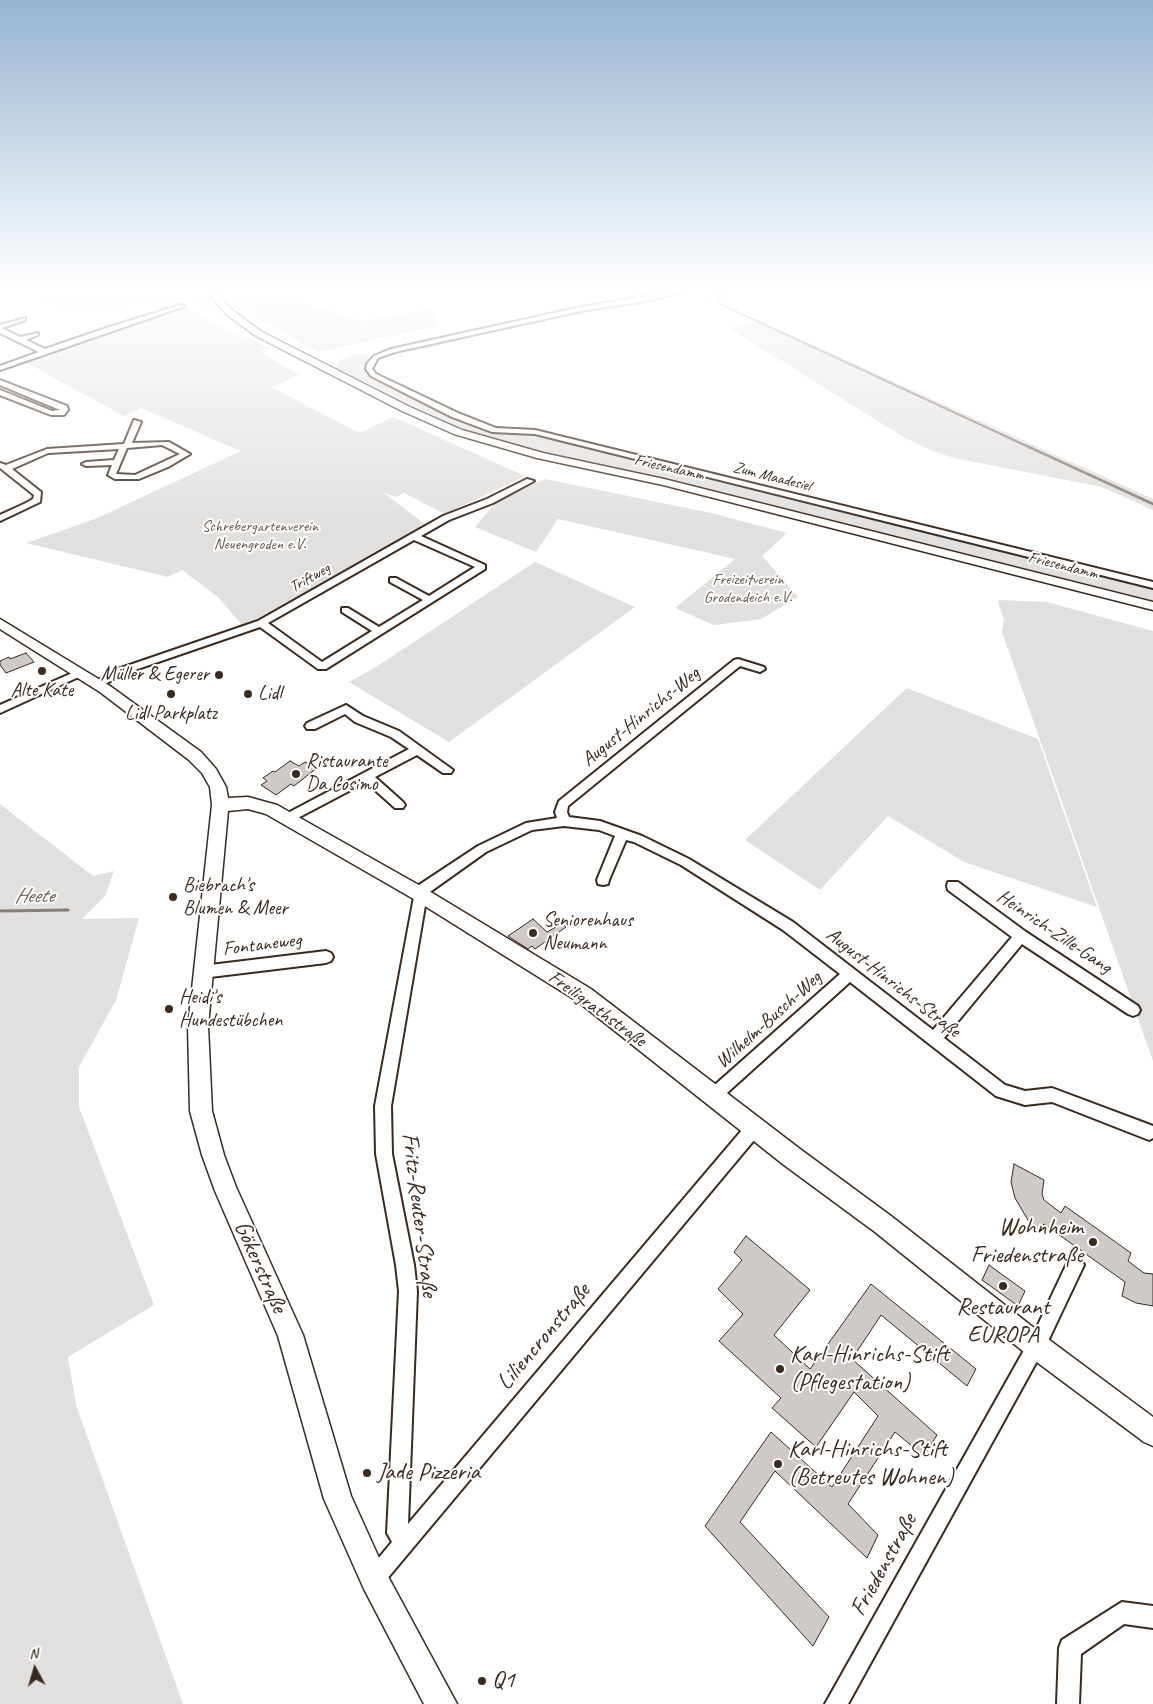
<!DOCTYPE html>
<html>
<head>
<meta charset="utf-8">
<style>
  body { margin:0 }
  #map { position:relative; width:1153px; height:1704px; overflow:hidden; background:#fff; font-family:Caveat,sans-serif }
  canvas { display:block }
  .north { position:absolute; left:10px; top:1644px; width:50px; height:50px; -webkit-text-stroke:4px #fff; paint-order:stroke; rotate:354deg; font-size:14px; font-weight:700; line-height:20px; text-align:center; color:#3b2a1e }
  .north::after { content:''; display:block; margin:auto; width:18px; height:22px; background:#3b2a1e; clip-path:polygon(50% 0,100% 100%,50% 72%,0 100%) }
</style>
</head>
<body>
<div id="map">
<canvas width="1153" height="1704"></canvas>
<div class="north">N</div>
</div>
<script>
const c = document.querySelector('canvas').getContext('2d');
c.lineJoin = 'round';
function paint(path, color) { c.fillStyle = color; c.fill(path, 'evenodd'); }
const shape = rows => new Path2D(rows.map(r => 'M' + r).join(''));
function stroke(path, color, width, dash) { c.strokeStyle = color; c.lineWidth = width; c.lineCap = dash ? 'butt' : 'round'; c.setLineDash(dash || []); c.stroke(path); }
function label(font, color, halo, rows, align = 'center') {
  c.font = font + ' Caveat,sans-serif'; c.lineWidth = 4; c.setLineDash([]); c.textBaseline = 'middle'; c.strokeStyle = halo; c.fillStyle = color; for (const [text, x, y, turn = 0] of rows) {
    c.save(); c.translate(x, y); c.rotate((+turn || 0) * Math.PI / 180); c.textAlign = isNaN(turn) ? turn : align; if (halo) c.strokeText(text, 0, 0); c.fillText(text, 0, 0); c.restore();
  }
}
paint(shape([
  [13,290,90,290,102,295,122,290,168,290,175,301,165,304,61,306],
  [184,290,201,290,217,308,210,310],
  [223,290,284,290,304,302,361,321,432,309,439,326,317,352,254,315],
  [688,290,744,290,722,295,722,303,703,299],
  [181,307,186,307,219,326,269,348,261,352,299,375,271,387,360,433,393,417,525,476,445,514,404,493,396,497,384,493,427,526,264,618,243,626,218,597,182,570,168,577,26,543,95,519,241,451,141,408,124,416,27,363,48,355,46,354,82,338],
  [754,318,1153,499,1153,510,1102,487,954,458,933,451,905,438,729,328,744,324],
  [355,355,368,355,366,369,371,377,474,426,498,433,522,434,574,444,709,480,1153,589,1153,601,729,494,500,442,463,430,336,368,340,360],
  [545,479,711,513,787,533,762,556,798,597,761,619,714,625,675,608,735,559,558,519,536,552,475,527,498,500],
  [535,562,635,607,449,742,349,682,376,667],
  [999,600,1047,602,1153,631,1153,1061,1002,632,1004,620,998,602],
  [907,688,1038,739,1097,907,964,862,888,816,820,890,745,840],
  [0,804,93,876,114,871,105,896,82,919,139,918,116,1000,79,1067,79,1107,154,1305,68,1357,76,1405,183,1704,0,1704]
]), '#e2e0de');
stroke(shape([
  [743,290,716,296,718,303,1031,448]
]), '#887e77', 2);
stroke(shape([
  [1029,447,1153,504]
]), '#887e77', 2.5);
stroke(shape([
  [0,911,68,910]
]), '#887e77', 3);
const building = shape([
  [26,653,34,662,6,673,0,665,0,661,9,657,10,659,26,653],
  [290,761,299,766,305,762,317,768,294,786,291,784,276,795,261,785,267,781,263,778,273,771,275,772,290,761],
  [533,919,547,932,563,923,566,927,535,949,532,946,528,949,508,936,533,919],
  [1014,1164,1044,1180,1042,1194,1044,1200,1061,1213,1065,1206,1131,1253,1128,1261,1144,1273,1153,1274,1153,1306,1136,1303,1122,1296,1125,1282,1044,1224,1037,1231,1032,1227,1015,1198,1011,1182,1014,1164],
  [746,1236,810,1290,774,1335,810,1369,871,1284,976,1369,967,1386,881,1315,852,1359,937,1435,924,1456,895,1432,848,1504,878,1535,867,1558,775,1471,740,1522,829,1617,813,1646,705,1526,771,1432,832,1487,878,1416,854,1392,816,1447,772,1408,781,1398,719,1341,743,1314,718,1289,742,1260,734,1252,746,1236],
  [989,1265,1025,1291,1018,1306,982,1280,989,1265]
]);
paint(building, '#cfcac7');
stroke(building, '#3b2a1e', 1);
const street = shape([
  [681,290,691,290,646,301,581,311,395,352,378,358,372,369,376,374,458,413,496,428,535,430,1153,582,1153,588,535,434,492,432,452,417,371,376,366,369,367,364,374,356,391,349,581,307,681,290],
  [180,305,185,306,0,370,0,366,39,352,0,333,0,325,25,318,25,320,2,328,20,337,38,333,38,335,26,340,45,349,103,329,180,305],
  [0,380,67,406,68,410,64,415,51,415,0,395,0,390,52,411,60,410,0,385,0,380],
  [134,420,141,422,132,443,169,442,190,454,168,467,139,479,115,479,108,475,112,465,86,466,82,464,86,462,114,460,119,449,48,453,12,469,41,492,40,502,0,521,0,515,26,503,33,499,34,495,0,468,0,463,6,465,47,449,124,444,134,420],
  [162,445,180,454,135,475,116,474,127,448,162,445],
  [527,479,534,481,493,503,449,520,421,536,485,565,485,569,326,669,318,669,260,627,126,673,101,686,93,686,92,684,118,669,258,621,443,516,487,499,527,479],
  [414,540,475,567,429,596,396,578,390,578,390,582,423,600,379,627,348,608,342,608,342,612,372,631,322,662,268,623,414,540],
  [738,659,764,667,765,669,760,672,740,666,568,806,567,812,569,817,600,821,642,836,689,859,793,922,933,1030,1012,937,948,890,947,886,948,882,958,882,1026,932,1138,1006,1140,1010,1138,1014,1133,1016,1128,1014,1022,944,944,1038,1005,1085,1025,1091,1052,1088,1153,1126,1153,1138,1149,1140,1052,1102,1025,1105,996,1096,850,982,718,1101,713,1103,708,1101,705,1096,708,1091,840,974,783,930,681,865,634,842,626,840,609,880,608,884,603,885,598,884,597,880,615,836,599,830,564,826,532,830,486,852,427,894,391,1106,392,1154,414,1265,417,1291,408,1524,748,1123,754,1120,760,1123,762,1128,760,1133,381,1586,374,1589,367,1586,364,1579,367,1572,392,1542,387,1533,399,1291,396,1265,376,1154,375,1106,414,897,412,893,413,889,478,846,526,823,557,818,555,812,559,801,734,660,738,659],
  [79,670,84,673,83,675,0,713,0,705,79,670],
  [346,705,363,716,399,731,453,770,451,773,443,773,417,755,375,777,403,802,405,805,403,808,395,808,366,782,292,821,284,821,282,818,284,815,409,749,391,737,355,722,345,714,315,729,307,729,305,726,307,723,346,705],
  [326,951,331,953,333,957,331,961,326,963,202,978,197,976,195,972,197,968,202,966,326,951],
  [1075,1256,1081,1259,1084,1265,1048,1341,848,1704,825,1704,1036,1329,1069,1259,1075,1256],
  [1122,1602,1153,1606,1153,1628,1124,1624,1081,1654,1079,1704,1057,1704,1059,1648,1062,1640,1122,1602]
]);
const secondary = shape([
  [206,290,214,290,232,310,262,332,410,407,462,430,543,453,664,479,1153,602,1153,610,663,485,537,458,454,434,402,411,256,336,226,314,206,290],
  [0,619,110,686,201,752,216,769,226,787,228,798,248,797,277,805,424,888,591,989,800,1149,891,1216,1052,1342,1153,1417,1153,1446,1144,1442,1034,1360,875,1232,784,1165,577,1001,412,898,266,814,248,809,228,811,208,1026,212,1111,224,1155,236,1187,303,1335,351,1496,384,1569,457,1704,424,1704,364,1589,324,1499,278,1336,215,1191,202,1155,190,1111,188,1026,212,805,210,787,202,773,189,760,100,692,0,629,0,619]
]);
stroke(street, '#3b2a1e', 4);
stroke(secondary, '#3b2a1e', 3);
paint(street, '#fff');
paint(secondary, '#fff');
const sky = c.createLinearGradient(0, 0, 0, 528);
sky.addColorStop(0, '#96b5d3');
sky.addColorStop(0.55, '#fff');
sky.addColorStop(1, '#ffffff00');
c.fillStyle = sky;
c.fillRect(0, 0, 1153, 528);
for (const [x, y, r, color] of [
  [42,671,5,"#3b2a1e"],
  [219,675,5,"#3b2a1e"],
  [171,694,5,"#3b2a1e"],
  [248,694,5,"#3b2a1e"],
  [296,774,5,"#3b2a1e"],
  [173,897,5,"#3b2a1e"],
  [533,933,5,"#3b2a1e"],
  [169,1009,5,"#3b2a1e"],
  [1093,1242,5,"#3b2a1e"],
  [1003,1286,5,"#3b2a1e"],
  [780,1369,5,"#3b2a1e"],
  [778,1464,5,"#3b2a1e"],
  [367,1473,5,"#3b2a1e"],
  [482,1681,5,"#3b2a1e"]
]) { const dot = new Path2D(); dot.arc(x, y, r, 0, 2 * Math.PI); c.fillStyle = color; c.fill(dot); stroke(dot, '#fff', 2); }
label('16px', '#3b2a1e', '#fff', [
  ["Friesendamm",669,468,13],
  ["Zum Maadesiel",772,477,14],
  ["Friesendamm",1063,566,14],
  ["Triftweg",310,578,-30]
]);
label('16px', '#65584e', '#fff', [
  ["Schrebergartenverein",260,527],
  ["Neuengroden e.V.",260,545],
  ["Freizeitverein",748,580],
  ["Grodendeich e.V.",748,598]
]);
label('20px', '#3b2a1e', '#fff', [
  ["Müller & Egerer",209,675,"right"],
  ["Alte Kate",42,691,"center"],
  ["Lidl",258,694],
  ["Lidl Parkplatz",171,714,"center"],
  ["Ristaurante",306,762],
  ["Da Cosimo",306,785],
  ["Biebrach's",183,886],
  ["Blumen & Meer",183,909],
  ["Seniorenhaus",543,921],
  ["Neumann",543,944],
  ["Heidi's",179,998],
  ["Hundestübchen",179,1021]
], 'left');
label('20px', '#3b2a1e', '#fff', [
  ["August-Hinrichs-Weg",641,717,-39],
  ["Heinrich-Zille-Gang",1054,932,34],
  ["Fontaneweg",262,945,-7],
  ["August-Hinrichs-Straße",893,983,38],
  ["Freiligrathstraße",597,1009,36],
  ["Wilhelm-Busch-Weg",769,1020,-42]
]);
label('italic 21px', '#685b52', '#fff', [
  ["Heete",34,896]
]);
label('24px', '#3b2a1e', '#fff', [
  ["Fritz-Reuter-Straße",419,1215,83],
  ["Gökerstraße",260,1267,66],
  ["Liliencronstraße",544,1337,-50],
  ["Friedenstraße",884,1565,-61]
]);
label('24px', '#3b2a1e', '#fff', [
  ["Wohnheim",1083,1228,"right"],
  ["Friedenstraße",1083,1256,"right"],
  ["Restaurant",1003,1308,"center"],
  ["EUROPA",1003,1336,"center"],
  ["Karl-Hinrichs-Stift",790,1355],
  ["(Pflegestation)",790,1383],
  ["Karl-Hinrichs-Stift",788,1450],
  ["(Betreutes Wohnen)",788,1478],
  ["Jade Pizzeria",377,1473],
  ["Q1",492,1681]
], 'left');
</script>
</body>
</html>
